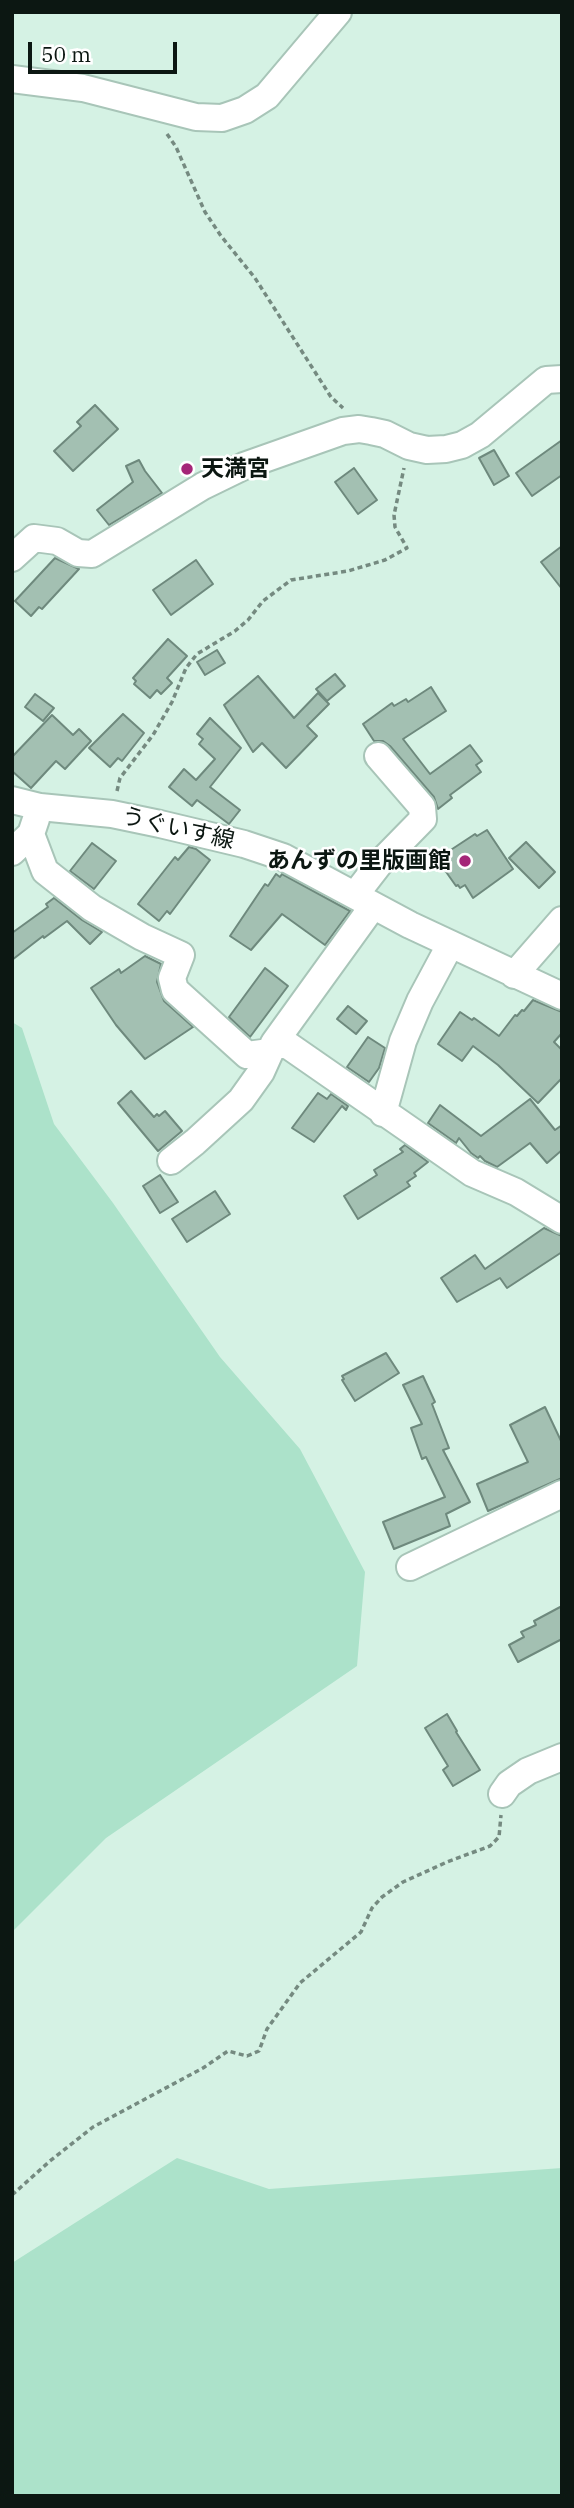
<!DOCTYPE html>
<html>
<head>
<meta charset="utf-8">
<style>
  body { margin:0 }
  #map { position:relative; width:574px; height:2508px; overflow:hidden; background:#d5f2e4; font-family:"IBM Plex Serif",serif }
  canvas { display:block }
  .frame { position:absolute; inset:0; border:14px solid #0c1712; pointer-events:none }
  .scale { position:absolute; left:28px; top:42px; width:149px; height:32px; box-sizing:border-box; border:4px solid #0c1712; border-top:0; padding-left:9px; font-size:21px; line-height:24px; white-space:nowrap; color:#0c1712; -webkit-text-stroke:5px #fff; paint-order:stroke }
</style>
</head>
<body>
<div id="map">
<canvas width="574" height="2508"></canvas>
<div class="frame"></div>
<div class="scale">50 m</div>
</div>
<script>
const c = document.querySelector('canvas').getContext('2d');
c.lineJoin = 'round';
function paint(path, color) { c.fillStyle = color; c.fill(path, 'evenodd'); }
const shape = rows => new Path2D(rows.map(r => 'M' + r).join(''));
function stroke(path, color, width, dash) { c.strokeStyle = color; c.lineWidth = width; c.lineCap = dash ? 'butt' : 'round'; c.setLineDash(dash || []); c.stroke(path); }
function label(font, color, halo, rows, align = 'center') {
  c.font = font + ' "IBM Plex Serif","Noto Sans JP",serif'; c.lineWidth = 5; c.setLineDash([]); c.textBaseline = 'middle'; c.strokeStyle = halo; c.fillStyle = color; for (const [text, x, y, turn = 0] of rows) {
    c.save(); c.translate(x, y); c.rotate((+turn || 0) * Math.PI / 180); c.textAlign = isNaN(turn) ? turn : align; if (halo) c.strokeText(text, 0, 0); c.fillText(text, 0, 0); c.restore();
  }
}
paint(shape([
  [12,1022,22,1028,54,1124,113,1203,220,1357,300,1449,365,1572,357,1666,106,1838,12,1932],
  [177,2158,269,2189,562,2168,562,2496,12,2496,12,2263]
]), '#ace2ca');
const building = shape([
  [95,405,118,429,73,471,54,451,81,426,77,422,95,405],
  [562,440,562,475,532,496,516,473,562,440],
  [494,450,509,476,494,485,479,458,494,450],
  [139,460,145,471,162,493,109,525,97,510,133,482,126,466,139,460],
  [354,468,377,500,358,514,335,482,354,468],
  [562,546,562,589,541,562,562,546],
  [55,558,79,569,42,609,39,607,31,616,15,601,55,558],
  [196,560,213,584,171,615,153,590,196,560],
  [168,639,187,656,167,678,172,683,161,694,157,690,150,698,134,684,136,681,133,678,168,639],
  [217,650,225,663,205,675,197,662,217,650],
  [335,674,345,686,327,701,316,689,335,674],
  [258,676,294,718,318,693,329,704,307,726,317,736,286,768,262,743,253,752,224,705,258,676],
  [431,687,446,711,403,739,430,774,470,745,482,761,476,765,481,772,450,795,452,798,438,809,434,797,390,746,383,741,374,741,363,724,392,703,394,706,406,699,408,702,431,687],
  [35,694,54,708,43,721,25,707,35,694],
  [123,714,144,733,122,761,118,758,110,767,89,748,123,714],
  [52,715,73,735,79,729,91,741,65,769,56,761,31,788,12,771,12,757,52,715],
  [210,718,241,748,210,787,240,810,229,824,197,800,192,806,169,787,184,769,196,780,215,759,199,744,203,739,197,734,210,718],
  [487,830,513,869,473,898,465,885,460,888,458,885,456,886,437,859,475,834,477,836,487,830],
  [526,842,555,872,539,888,509,858,526,842],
  [92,843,116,861,94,889,70,871,92,843],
  [189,847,196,849,210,860,170,914,167,911,159,921,138,904,175,857,178,860,189,847],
  [276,874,280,877,282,874,350,911,325,945,282,914,251,950,230,936,265,884,268,886,276,874],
  [54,898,82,920,102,932,90,944,67,921,44,938,43,936,12,960,12,933,48,907,46,904,54,898],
  [145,956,161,964,157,982,164,1001,193,1027,145,1059,116,1025,91,988,119,969,121,973,145,956],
  [265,968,288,986,250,1037,229,1017,265,968],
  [533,1000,562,1012,562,1033,554,1042,562,1050,562,1078,538,1103,498,1065,473,1046,462,1061,438,1044,460,1012,472,1020,474,1018,499,1036,515,1015,517,1016,522,1010,524,1011,533,1000],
  [348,1006,367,1021,356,1034,337,1019,348,1006],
  [368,1037,385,1048,379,1068,369,1082,347,1067,368,1037],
  [131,1091,154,1117,157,1114,159,1116,165,1111,182,1131,158,1151,118,1103,131,1091],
  [318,1093,327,1099,331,1094,348,1106,346,1110,342,1106,314,1142,292,1128,318,1093],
  [530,1099,555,1130,562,1125,562,1150,547,1163,530,1143,497,1167,485,1161,480,1156,478,1158,471,1153,459,1138,456,1143,428,1123,440,1105,481,1136,530,1099],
  [405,1145,428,1162,414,1173,416,1176,407,1182,410,1186,358,1219,344,1196,377,1175,374,1170,403,1152,400,1149,405,1145],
  [160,1175,178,1202,160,1213,143,1186,160,1175],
  [215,1191,230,1214,187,1242,172,1219,215,1191],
  [544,1228,562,1236,562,1252,507,1288,500,1278,457,1302,441,1278,475,1255,485,1269,544,1228],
  [386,1353,399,1373,355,1401,342,1380,344,1379,342,1376,386,1353],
  [423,1376,435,1402,432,1404,449,1448,443,1450,470,1502,446,1514,450,1526,394,1549,383,1522,445,1497,426,1457,422,1459,411,1428,422,1424,403,1385,423,1376],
  [545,1407,562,1443,562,1478,488,1511,477,1484,528,1462,510,1425,545,1407],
  [562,1606,562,1639,518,1662,509,1645,524,1637,521,1632,536,1625,534,1621,562,1606],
  [447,1714,457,1731,456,1732,480,1770,453,1786,443,1770,448,1766,425,1728,447,1714]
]);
paint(building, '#a3c0b2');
stroke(building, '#6e897d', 2);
const minor = shape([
  [12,79,83,88,196,117,222,118,245,110,267,96,338,12],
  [12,558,34,538,57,541,78,553,92,554,203,486,244,466,343,431,359,429,371,431,385,434,409,446,427,450,446,449,462,445,480,435,546,380,562,379],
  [12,800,40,807,112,814,160,824,244,844,283,857,410,925,562,996],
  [31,834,45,871,92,908,142,937,181,955,172,978,175,990,247,1055,270,1052,274,1043,289,1046,472,1173,516,1192,562,1220],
  [12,852,31,834,36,819],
  [355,895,379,864,423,819,422,807,378,756],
  [514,975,562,920],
  [274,1043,373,906],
  [383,1113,403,1041,420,1001,450,945],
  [171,1161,195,1142,241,1100,261,1072,270,1052],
  [410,1567,562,1494],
  [502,1794,509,1784,528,1771,562,1757]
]);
stroke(minor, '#a8c5b8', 30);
stroke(shape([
  [167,134,176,147,205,212,221,236,255,278,331,397,343,408],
  [117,791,120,778,153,735,172,702,186,668,197,654,235,631,248,620,263,601,291,580,348,571,385,560,407,548,395,527,394,515,404,468],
  [12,2195,50,2161,93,2127,203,2068,228,2051,247,2056,259,2051,267,2029,300,1983,361,1932,372,1908,382,1897,403,1882,447,1862,490,1846,499,1837,501,1815]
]), '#758a80', 3.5, [5, 3.5]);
stroke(minor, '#fff', 26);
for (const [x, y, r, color] of [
  [187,469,7,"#a42678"],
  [465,861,7,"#a42678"]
]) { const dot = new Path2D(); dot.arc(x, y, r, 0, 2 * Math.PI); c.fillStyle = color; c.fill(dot); stroke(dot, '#fff', 2.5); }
label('bold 23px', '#0c1712', '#fff', [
  ["天満宮",201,469],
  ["あんずの里版画館",451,861,"right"]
], 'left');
label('23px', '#0c1712', '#fff', [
  ["うぐいす線",178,829,13]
]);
</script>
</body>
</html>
